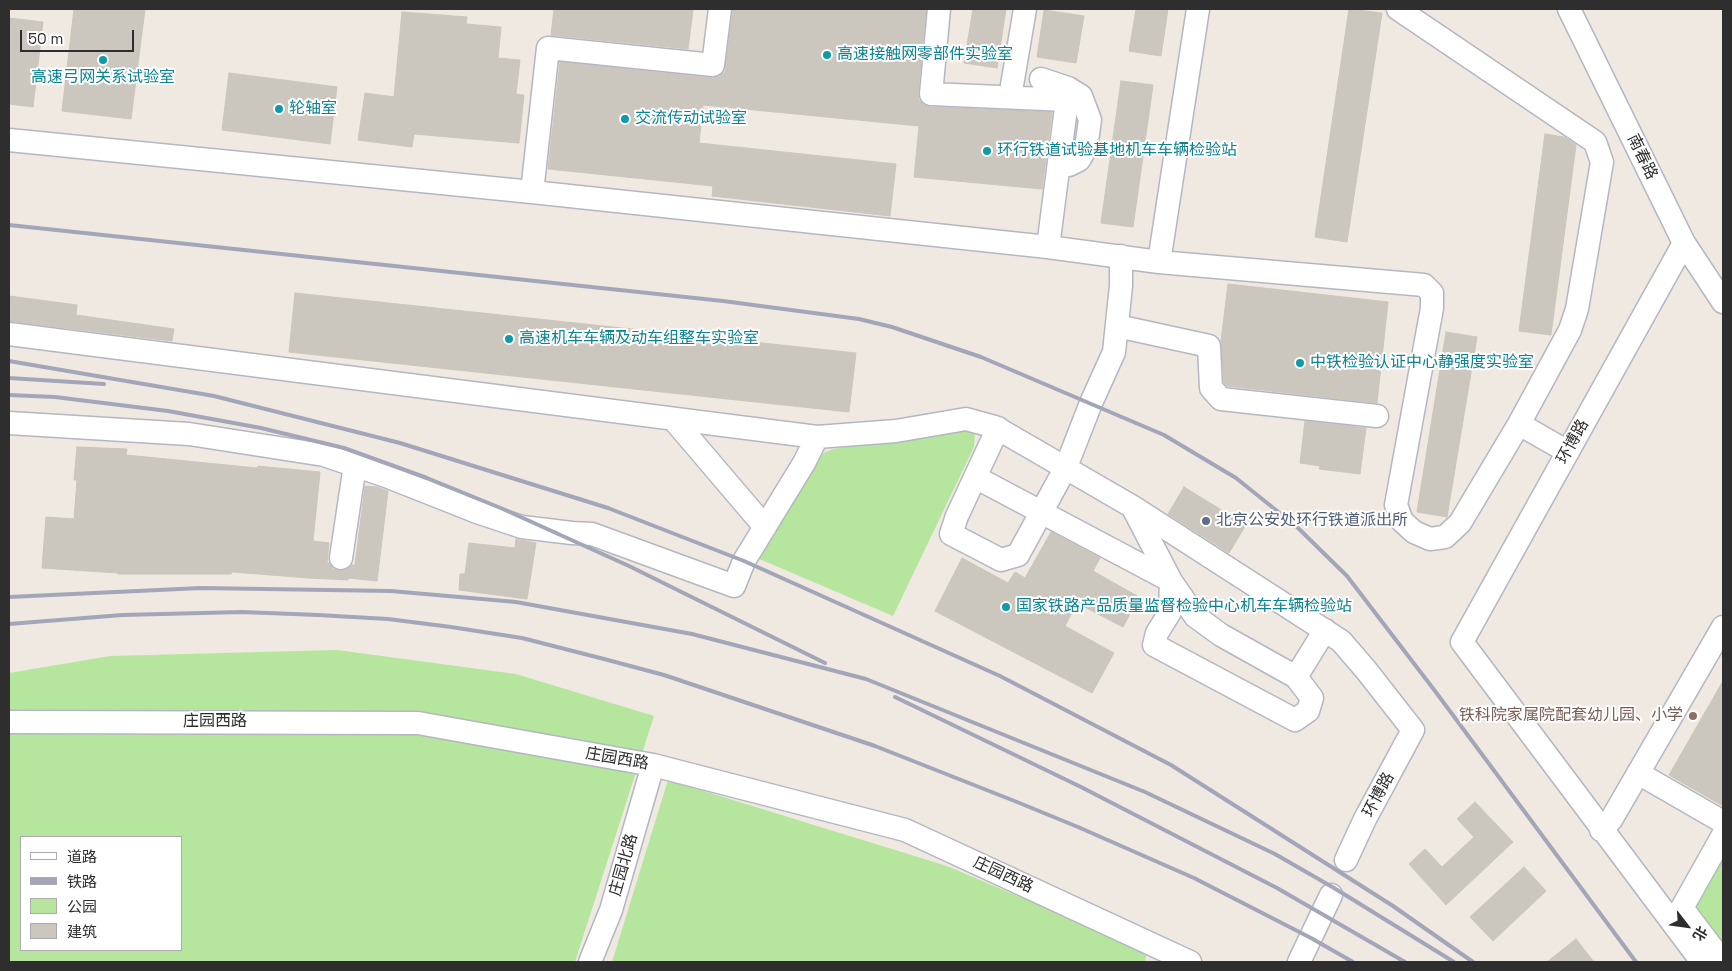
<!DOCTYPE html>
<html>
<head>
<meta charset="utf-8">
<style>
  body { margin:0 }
  #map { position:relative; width:1732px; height:971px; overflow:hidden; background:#efe9e1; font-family:"Space Grotesk","Noto Sans SC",sans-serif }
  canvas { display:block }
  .frame { position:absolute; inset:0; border:10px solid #2e2e2e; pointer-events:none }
  .legend { position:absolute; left:20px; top:836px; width:162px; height:115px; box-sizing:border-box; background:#fff; border:1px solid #ababab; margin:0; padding:6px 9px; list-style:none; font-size:15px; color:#2e2e2e }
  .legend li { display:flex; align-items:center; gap:10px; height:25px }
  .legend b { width:25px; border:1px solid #ababab }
  .north { position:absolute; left:1662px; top:901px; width:50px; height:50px; -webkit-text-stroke:4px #fff; paint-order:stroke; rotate:120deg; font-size:14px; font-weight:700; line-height:20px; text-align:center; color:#2e2e2e }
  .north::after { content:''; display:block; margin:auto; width:18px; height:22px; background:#2e2e2e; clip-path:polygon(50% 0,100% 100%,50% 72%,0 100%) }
  .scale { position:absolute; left:20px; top:30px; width:114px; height:22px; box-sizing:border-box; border:2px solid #2e2e2e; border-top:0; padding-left:6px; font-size:15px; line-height:18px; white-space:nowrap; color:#2e2e2e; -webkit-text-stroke:4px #fff; paint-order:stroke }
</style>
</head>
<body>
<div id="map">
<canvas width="1732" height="971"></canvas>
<div class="frame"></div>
<ul class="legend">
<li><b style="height:6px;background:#fff"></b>道路</li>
<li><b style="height:6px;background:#a3a6b8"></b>铁路</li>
<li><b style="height:14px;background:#b6e59e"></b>公园</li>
<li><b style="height:14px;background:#cbc7bf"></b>建筑</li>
</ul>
<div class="north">北</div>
<div class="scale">50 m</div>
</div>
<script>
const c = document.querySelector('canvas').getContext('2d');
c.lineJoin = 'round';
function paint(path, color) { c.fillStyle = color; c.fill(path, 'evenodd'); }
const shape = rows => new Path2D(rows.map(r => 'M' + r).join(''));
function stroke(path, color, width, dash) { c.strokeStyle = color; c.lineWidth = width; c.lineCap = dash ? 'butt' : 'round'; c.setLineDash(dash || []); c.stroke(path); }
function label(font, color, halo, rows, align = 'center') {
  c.font = font + ' "Space Grotesk","Noto Sans SC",sans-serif'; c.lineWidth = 4; c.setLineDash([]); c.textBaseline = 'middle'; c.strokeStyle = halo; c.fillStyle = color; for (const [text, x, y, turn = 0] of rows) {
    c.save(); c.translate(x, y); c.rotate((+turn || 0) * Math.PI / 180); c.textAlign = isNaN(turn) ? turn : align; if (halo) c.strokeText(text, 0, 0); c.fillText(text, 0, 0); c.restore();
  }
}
paint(shape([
  [968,427,975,434,974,447,893,616,757,558,817,456,833,449],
  [337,650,516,674,654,716,575,962,9,962,9,673,110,656],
  [21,837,181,837,181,950,21,950],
  [668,780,947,866,1147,951,1145,962,612,962],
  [1723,854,1723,953,1694,918,1695,898]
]), '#b6e59e');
const building = shape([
  [74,9,145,9,131,119,62,111,74,9],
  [554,9,693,10,688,49,551,35,554,9],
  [733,9,926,9,918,93,919,100,924,105,930,107,1052,112,1042,189,914,177,919,126,703,105,699,143,896,164,890,216,712,196,713,186,548,169,560,62,712,78,718,77,725,72,733,9],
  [973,9,1006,9,997,68,964,63,973,9],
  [1136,9,1168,9,1161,56,1129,51,1136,9],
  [1349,9,1382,13,1347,242,1315,237,1349,9],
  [1044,10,1084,16,1076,63,1037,57,1044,10],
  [402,12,467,17,466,24,501,27,498,58,520,60,516,94,524,95,519,143,414,134,412,147,358,140,365,93,394,97,402,12],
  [9,18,43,22,33,107,9,104,9,18],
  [229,73,337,87,330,144,222,130,229,73],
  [1121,81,1153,85,1133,227,1101,223,1121,81],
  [1545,134,1564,137,1576,145,1551,335,1519,331,1545,134],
  [1228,284,1388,302,1377,403,1227,386,1224,383,1221,341,1228,284],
  [295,293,856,353,849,412,289,352,295,293],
  [9,296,77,305,76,315,174,329,172,341,9,321,9,296],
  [1446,332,1477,337,1447,517,1417,512,1446,332],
  [1305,421,1366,428,1360,474,1319,469,1320,466,1300,463,1305,421],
  [77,447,127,449,126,455,257,468,258,466,320,472,313,541,329,543,327,563,329,563,333,569,340,571,345,570,352,565,355,565,365,486,377,487,388,491,377,581,348,578,348,580,309,578,232,572,231,574,118,574,118,573,42,568,46,517,74,519,77,480,74,480,77,447],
  [1184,487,1246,525,1229,553,1168,514,1184,487],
  [1051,532,1100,558,1093,571,1139,597,1123,627,1077,603,1065,626,1114,653,1092,693,935,611,962,558,1008,583,1015,572,1025,578,1051,532],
  [516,539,536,543,527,599,459,590,460,574,465,574,469,543,515,548,516,539],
  [1723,681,1723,806,1669,775,1723,681],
  [1475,802,1513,842,1446,905,1409,864,1425,849,1442,867,1474,837,1457,819,1475,802],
  [1524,867,1546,891,1493,941,1470,917,1524,867],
  [1576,939,1594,962,1547,962,1576,939]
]);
paint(building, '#cbc7bf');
stroke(building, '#cbc5ba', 1);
const minor = shape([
  [939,9,931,94,1067,100,1048,247],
  [1198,9,1159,262,1424,285,1432,293,1432,308,1396,505,1402,521,1414,532,1430,539,1445,537,1460,523,1519,424,1570,330,1577,309,1602,162,1595,142,1398,9],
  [1569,9,1684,243,1723,302],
  [1041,79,1068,88,1081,96,1090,120,1086,148,1079,160,1069,165,1059,164],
  [1010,97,1025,9],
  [9,140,532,192,1048,247,1159,262],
  [532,192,548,48,713,65,720,9],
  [1684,243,1462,642,1702,962],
  [1117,326,1209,346,1211,388,1221,399,1377,416],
  [9,334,817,437],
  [673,419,765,527],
  [9,423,189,434,324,455,386,476,477,512,522,527,572,533,592,534,734,586,744,561,804,463,817,437,896,431,966,419,995,427,1133,507,1341,641,1366,670,1413,730,1365,819,1346,860],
  [1519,424,1568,452],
  [998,428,957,516,951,534,1001,560,1018,555,1066,467,1091,403,1114,352,1121,286,1121,256],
  [975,477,1171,581,1195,616,1221,635,1296,677,1312,698,1308,711,1295,720,1154,645,1157,633,1170,612,1171,581,1133,508],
  [341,558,355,465],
  [1296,677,1325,630],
  [9,722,418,723,653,765,905,830,1190,962],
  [1638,773,1723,822],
  [1601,830,1611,820,1723,627],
  [590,962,611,910,653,765],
  [1299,962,1331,895],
  [1723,962,1682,908,1723,835]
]);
stroke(minor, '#b4b7c1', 25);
stroke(minor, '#fff', 22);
stroke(shape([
  [9,225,723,301,859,319,892,327,981,357,1164,435,1236,478,1297,527,1347,576,1435,691,1636,962],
  [9,361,214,396,400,443,608,508,744,561,1000,676,1171,765,1393,906,1473,962],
  [9,378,104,384],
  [9,395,55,397,168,411,261,428,344,448,427,478,503,509,629,566,825,663],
  [9,597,201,588,391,591,516,602,692,634,866,679,1145,792,1275,854,1334,888,1454,962],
  [9,624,122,615,242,612,318,615,388,619,451,627,522,638,604,659,664,675,875,746,1017,802,1078,827,1194,878,1311,938,1353,962],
  [895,697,1081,787,1277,888,1405,962]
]), '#a3a6b8', 4);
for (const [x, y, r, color] of [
  [827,55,5,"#0f9aa8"],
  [103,60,5,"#0f9aa8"],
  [279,109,5,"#0f9aa8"],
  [625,119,5,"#0f9aa8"],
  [987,151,5,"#0f9aa8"],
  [509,339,5,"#0f9aa8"],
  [1300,363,5,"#0f9aa8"],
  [1206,521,5,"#5c6f8a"],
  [1006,607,5,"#0f9aa8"],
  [1693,716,5,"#8d6e63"]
]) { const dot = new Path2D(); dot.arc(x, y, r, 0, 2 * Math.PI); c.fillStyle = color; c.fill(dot); stroke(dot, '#fff', 2); }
label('16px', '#0d838f', '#fff', [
  ["高速接触网零部件实验室",837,55],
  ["高速弓网关系试验室",103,78,"center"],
  ["轮轴室",289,109],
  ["交流传动试验室",635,119],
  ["环行铁道试验基地机车车辆检验站",997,151],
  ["高速机车车辆及动车组整车实验室",519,339],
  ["中铁检验认证中心静强度实验室",1310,363],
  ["国家铁路产品质量监督检验中心机车车辆检验站",1016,607]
], 'left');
label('16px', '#2e2e2e', '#fff', [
  ["南春路",1642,157,64],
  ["环博路",1573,442,-61],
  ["庄园西路",215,722],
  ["庄园西路",617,759,10],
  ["环博路",1379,795,-62],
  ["庄园北路",624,865,-74],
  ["庄园西路",1003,875,25]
]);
label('16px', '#4e5e75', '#fff', [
  ["北京公安处环行铁道派出所",1216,521]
], 'left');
label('16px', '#785e54', '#fff', [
  ["铁科院家属院配套幼儿园、小学",1683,716]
], 'right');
</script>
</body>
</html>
